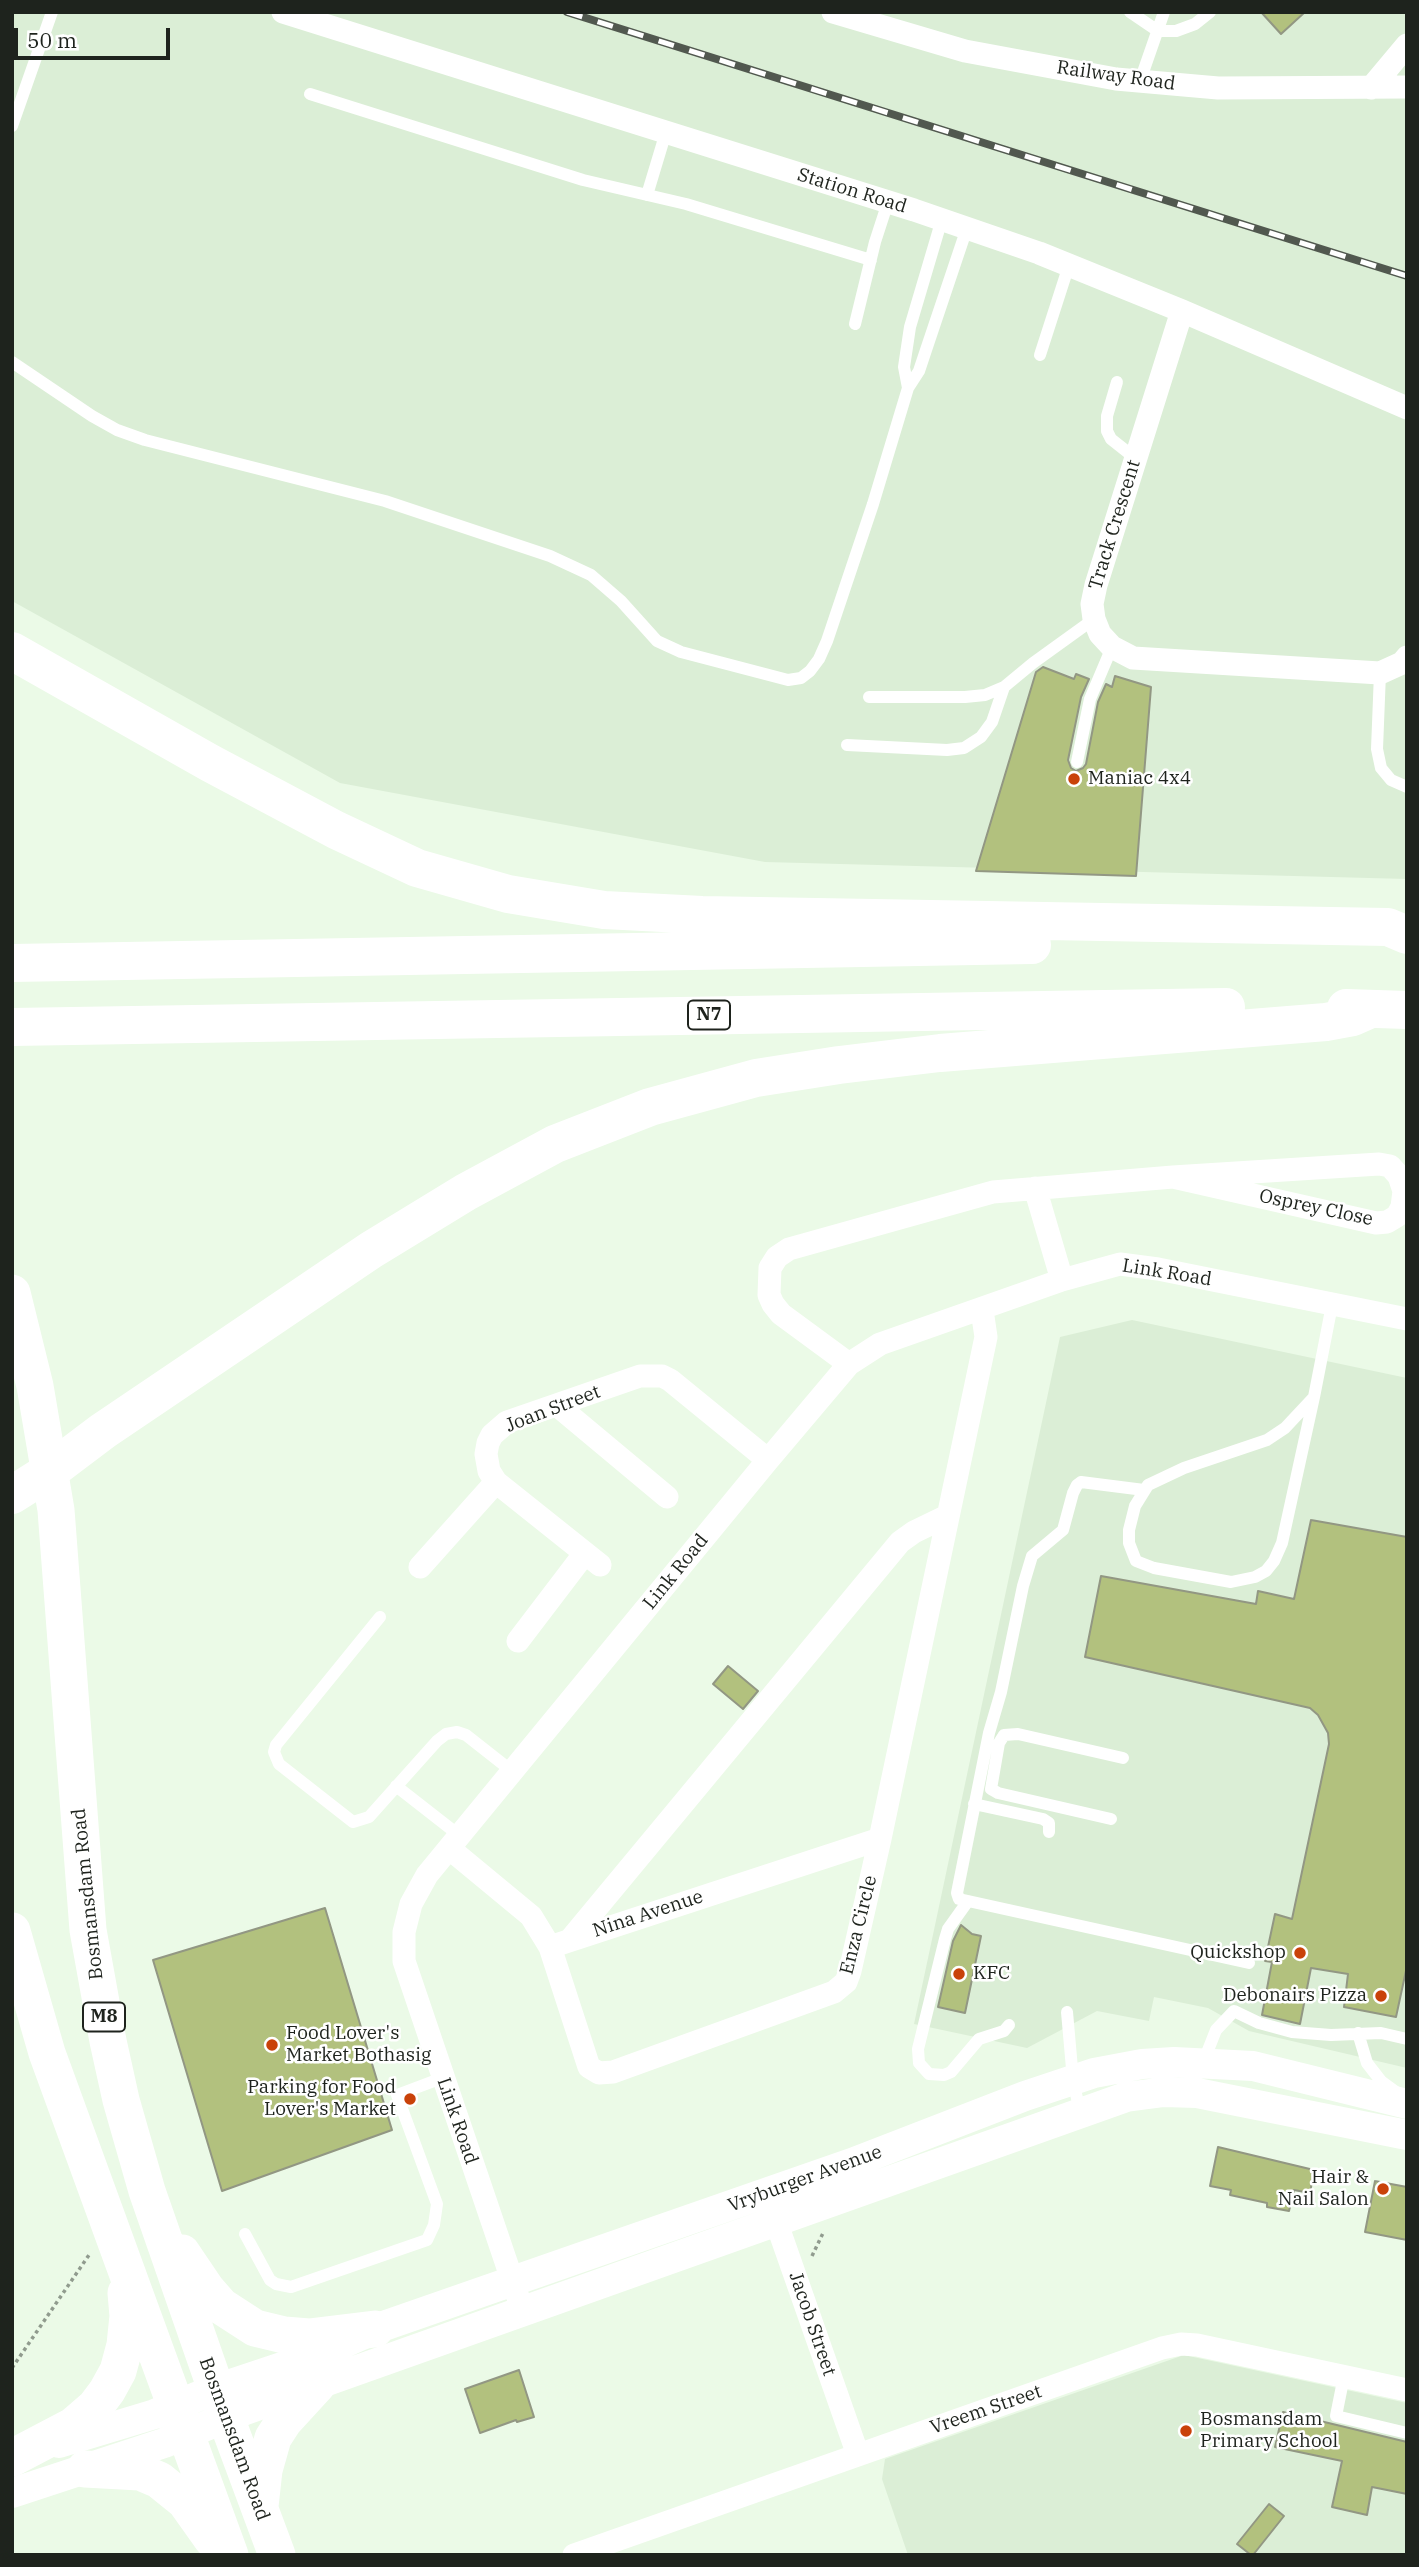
<!DOCTYPE html>
<html>
<head>
<meta charset="utf-8">
<style>
  body { margin:0 }
  #map { position:relative; width:1419px; height:2567px; overflow:hidden; background:#ebfae7; font-family:"IBM Plex Serif",serif }
  canvas { display:block }
  .frame { position:absolute; inset:0; border:14px solid #1e231d; pointer-events:none }
  .scale { position:absolute; left:14px; top:28px; width:156px; height:32px; box-sizing:border-box; border:4px solid #1e231d; border-top:0; padding-left:9px; font-size:21px; line-height:24px; white-space:nowrap; color:#1e231d; -webkit-text-stroke:5px #fff; paint-order:stroke }
</style>
</head>
<body>
<div id="map">
<canvas width="1419" height="2567"></canvas>
<div class="frame"></div>
<div class="scale">50 m</div>
</div>
<script>
const c = document.querySelector('canvas').getContext('2d');
c.lineJoin = 'round';
function paint(path, color) { c.fillStyle = color; c.fill(path, 'evenodd'); }
const shape = rows => new Path2D(rows.map(r => 'M' + r).join(''));
function stroke(path, color, width, dash) { c.strokeStyle = color; c.lineWidth = width; c.lineCap = dash ? 'butt' : 'round'; c.setLineDash(dash || []); c.stroke(path); }
function label(font, color, halo, rows, align = 'center') {
  c.font = font + ' "IBM Plex Serif",serif'; c.lineWidth = 5; c.setLineDash([]); c.textBaseline = 'middle'; c.strokeStyle = halo; c.fillStyle = color; for (const [text, x, y, turn = 0] of rows) {
    c.save(); c.translate(x, y); c.rotate((+turn || 0) * Math.PI / 180); c.textAlign = isNaN(turn) ? turn : align; if (halo) c.strokeText(text, 0, 0); c.fillText(text, 0, 0); c.restore();
  }
}
paint(shape([
  [12,12,1407,12,1407,879,765,862,340,783,12,601],
  [1132,1320,1407,1378,1407,2068,1249,2031,1208,2008,1154,1997,1149,2021,1097,2011,1027,2048,914,2024,1060,1337],
  [1184,2355,1407,2403,1407,2555,908,2555,882,2479,885,2459]
]), '#dbeed6');
const building = shape([
  [1261,12,1305,12,1281,34,1261,12],
  [1043,667,1074,679,1076,674,1089,679,1081,697,1068,760,1071,768,1076,771,1083,768,1086,764,1098,702,1106,684,1112,687,1115,676,1151,687,1136,876,976,871,1036,672,1043,667],
  [1311,1520,1407,1537,1407,1966,1396,2017,1344,2007,1348,1974,1311,1968,1300,2024,1262,2015,1272,1962,1265,1961,1275,1914,1292,1919,1329,1744,1328,1733,1318,1715,1310,1708,1085,1657,1101,1576,1256,1604,1258,1591,1294,1599,1311,1520],
  [728,1666,758,1691,743,1709,713,1684,728,1666],
  [325,1908,392,2130,222,2191,153,1960,325,1908],
  [961,1925,972,1934,981,1936,965,2013,938,2007,953,1941,961,1925],
  [1218,2147,1314,2170,1310,2193,1294,2190,1289,2211,1267,2207,1267,2203,1230,2195,1231,2190,1210,2186,1218,2147],
  [1375,2181,1407,2187,1407,2240,1365,2232,1375,2181],
  [519,2370,534,2417,517,2422,516,2420,480,2433,465,2389,519,2370],
  [1283,2412,1407,2442,1407,2494,1372,2487,1367,2515,1332,2507,1342,2461,1275,2447,1283,2412],
  [1269,2504,1284,2516,1253,2555,1251,2555,1237,2544,1269,2504]
]);
paint(building, '#b2c17e');
stroke(building, '#929783', 2);
stroke(shape([
  [812,2256,824,2231],
  [12,2368,89,2255]
]), '#909b8e', 3.5, [3.5, 3.5]);
stroke(shape([
  [1130,12,1158,31,1176,31,1195,24,1210,12],
  [1140,81,1164,12],
  [310,94,583,180,686,204,871,260],
  [12,126,52,12],
  [647,195,666,132],
  [855,324,875,242,888,202],
  [1040,355,1069,265],
  [12,362,92,416,117,430,145,440,385,501,550,556,591,575,621,601,657,641,681,652,788,680,801,678,810,671,819,659,827,641,873,504,908,388,919,371,926,350,967,228],
  [1117,382,1107,416,1107,431,1111,439,1135,458],
  [908,388,904,367,910,327,942,219],
  [1380,673,1377,749,1381,768,1391,780,1407,787],
  [869,697,965,697,985,695,1004,687,1033,663,1094,619],
  [847,745,947,750,964,748,981,737,992,722,1004,687],
  [1077,762,1090,699,1112,647],
  [1314,1397,1285,1428,1267,1440,1184,1468,1148,1485,1135,1506,1129,1530,1129,1543,1136,1561,1154,1568,1231,1582,1255,1577,1266,1571,1274,1561,1282,1543,1314,1397,1332,1305],
  [1144,1490,1081,1482,1077,1485,1073,1493,1063,1530,1032,1556,1023,1586,1001,1692,989,1733,957,1893,959,1899,1249,1963],
  [380,1617,276,1745,274,1752,279,1764,353,1822,369,1817,437,1741,446,1734,457,1732,466,1735,513,1772],
  [396,1786,460,1836],
  [974,1804,1043,1819,1049,1823,1049,1832],
  [1111,1819,998,1793,991,1789,999,1743,1004,1735,1018,1734,1123,1758],
  [968,1901,948,1929,945,1939,918,2049,919,2063,929,2074,944,2075,951,2072,979,2039,1004,2031,1009,2025],
  [1067,2012,1073,2080,1080,2112],
  [1358,2033,1367,2063,1381,2081,1396,2092],
  [1203,2063,1216,2030,1234,2011,1259,2023,1292,2032,1331,2035,1381,2033,1407,2039],
  [245,2234,270,2280,276,2284,291,2287,427,2240,434,2225,437,2204,397,2095,442,2078],
  [1344,2376,1336,2416,1407,2433]
]), '#fff', 12);
stroke(shape([
  [283,12,914,210,1039,253,1182,311,1407,408],
  [833,12,965,51,1116,79,1218,88,1407,87],
  [1371,88,1407,45],
  [1182,311,1096,585,1092,604,1094,619,1100,634,1112,647,1133,658,1380,673,1402,663,1407,657],
  [1035,1188,1062,1280],
  [849,1364,781,1314,773,1304,769,1295,770,1268,777,1257,789,1249,993,1192,1173,1177,1379,1164,1390,1166,1399,1176,1404,1191,1402,1207,1397,1216,1387,1222,1376,1223,1173,1177],
  [558,1406,667,1497],
  [600,1565,496,1482,489,1471,486,1454,488,1443,492,1435,507,1422,640,1376,662,1376,670,1380,768,1460],
  [420,1567,496,1482],
  [518,1641,585,1553],
  [450,1849,531,1916,550,1947,880,1839],
  [570,1940,900,1542,914,1532,947,1516],
  [550,1947,589,2067,599,2073,613,2072,834,1992,846,1982,850,1971,880,1839,986,1337,982,1310],
  [771,2207,858,2455],
  [523,2312,404,1961,404,1932,411,1904,427,1875,768,1460,849,1364,880,1344,1062,1280,1120,1264,1158,1269,1407,1319],
  [574,2555,1162,2348,1181,2344,1197,2345,1407,2390]
]), '#fff', 23);
stroke(shape([
  [59,2443,155,2414,216,2389,315,2356,375,2329,852,2163,1025,2096,1094,2073,1142,2064,1174,2062,1253,2066,1407,2104],
  [12,2493,164,2443,245,2410,1126,2097,1164,2092,1197,2093,1407,2135]
]), '#fff', 30);
stroke(shape([
  [12,1293,35,1386,56,1510,88,1930,108,2041,121,2100,147,2191,226,2418,277,2555],
  [12,1931,47,2053,230,2555],
  [182,2253,207,2290,221,2306,255,2328,284,2335,309,2337,375,2329],
  [12,2458,73,2426,95,2407,107,2391,118,2371,125,2345,128,2316,126,2293],
  [85,2469,140,2472,159,2480,185,2501,212,2539],
  [260,2506,264,2470,273,2438,284,2421,317,2385]
]), '#fff', 37);
stroke(shape([
  [12,651,210,763,336,830,417,868,508,894,604,910,702,915,1388,927,1407,935],
  [12,963,1032,945],
  [1346,1008,1407,1010],
  [12,1027,1226,1007],
  [12,1495,50,1471,103,1431,371,1250,466,1192,555,1144,650,1107,756,1078,839,1065,940,1053,1326,1022,1353,1017,1371,1009]
]), '#fff', 38);
const rail = shape([
  [567,12,1407,276]
]);
stroke(rail, '#51584f', 8);
stroke(rail, '#fff', 5, [16]);
for (const [x, y, r, color] of [
  [1074,779,7,"#c94209"],
  [1300,1953,7,"#c94209"],
  [959,1974,7,"#c94209"],
  [1381,1996,7,"#c94209"],
  [272,2045,7,"#c94209"],
  [410,2099,7,"#c94209"],
  [1383,2189,7,"#c94209"],
  [1186,2431,7,"#c94209"]
]) { const dot = new Path2D(); dot.arc(x, y, r, 0, 2 * Math.PI); c.fillStyle = color; c.fill(dot); stroke(dot, '#fff', 2.5); }
for (const [x, y, w] of [
  [709,1015,42],
  [104,2017,42]
]) { const box = new Path2D(); box.roundRect(x - w / 2, y - 14.5, w, 29, 5); c.fillStyle = '#fff'; c.fill(box); stroke(box, '#1e231d', 2); }
label('bold 18px', '#1e231d', null, [
  ["N7",709,1015],
  ["M8",104,2017]
]);
label('19px', '#1e231d', '#fff', [
  ["Railway Road",1116,76,8],
  ["Station Road",852,191,17],
  ["Track Crescent",1115,525,-73],
  ["Osprey Close",1316,1208,12],
  ["Link Road",1167,1273,9],
  ["Joan Street",553,1409,-21],
  ["Link Road",676,1572,-51],
  ["Bosmansdam Road",88,1894,-96],
  ["Nina Avenue",648,1914,-18],
  ["Enza Circle",859,1925,-76],
  ["Link Road",457,2121,71],
  ["Vryburger Avenue",805,2179,-20],
  ["Jacob Street",812,2324,71],
  ["Vreem Street",986,2410,-19],
  ["Bosmansdam Road",234,2439,70]
]);
label('19px', '#1e231d', '#fff', [
  ["Maniac 4x4",1088,779],
  ["Quickshop",1286,1953,"right"],
  ["KFC",973,1974],
  ["Debonairs Pizza",1367,1996,"right"],
  ["Food Lover's",286,2034],
  ["Market Bothasig",286,2056],
  ["Parking for Food",396,2088,"right"],
  ["Lover's Market",396,2110,"right"],
  ["Hair &",1369,2178,"right"],
  ["Nail Salon",1369,2200,"right"],
  ["Bosmansdam",1200,2420],
  ["Primary School",1200,2442]
], 'left');
</script>
</body>
</html>
